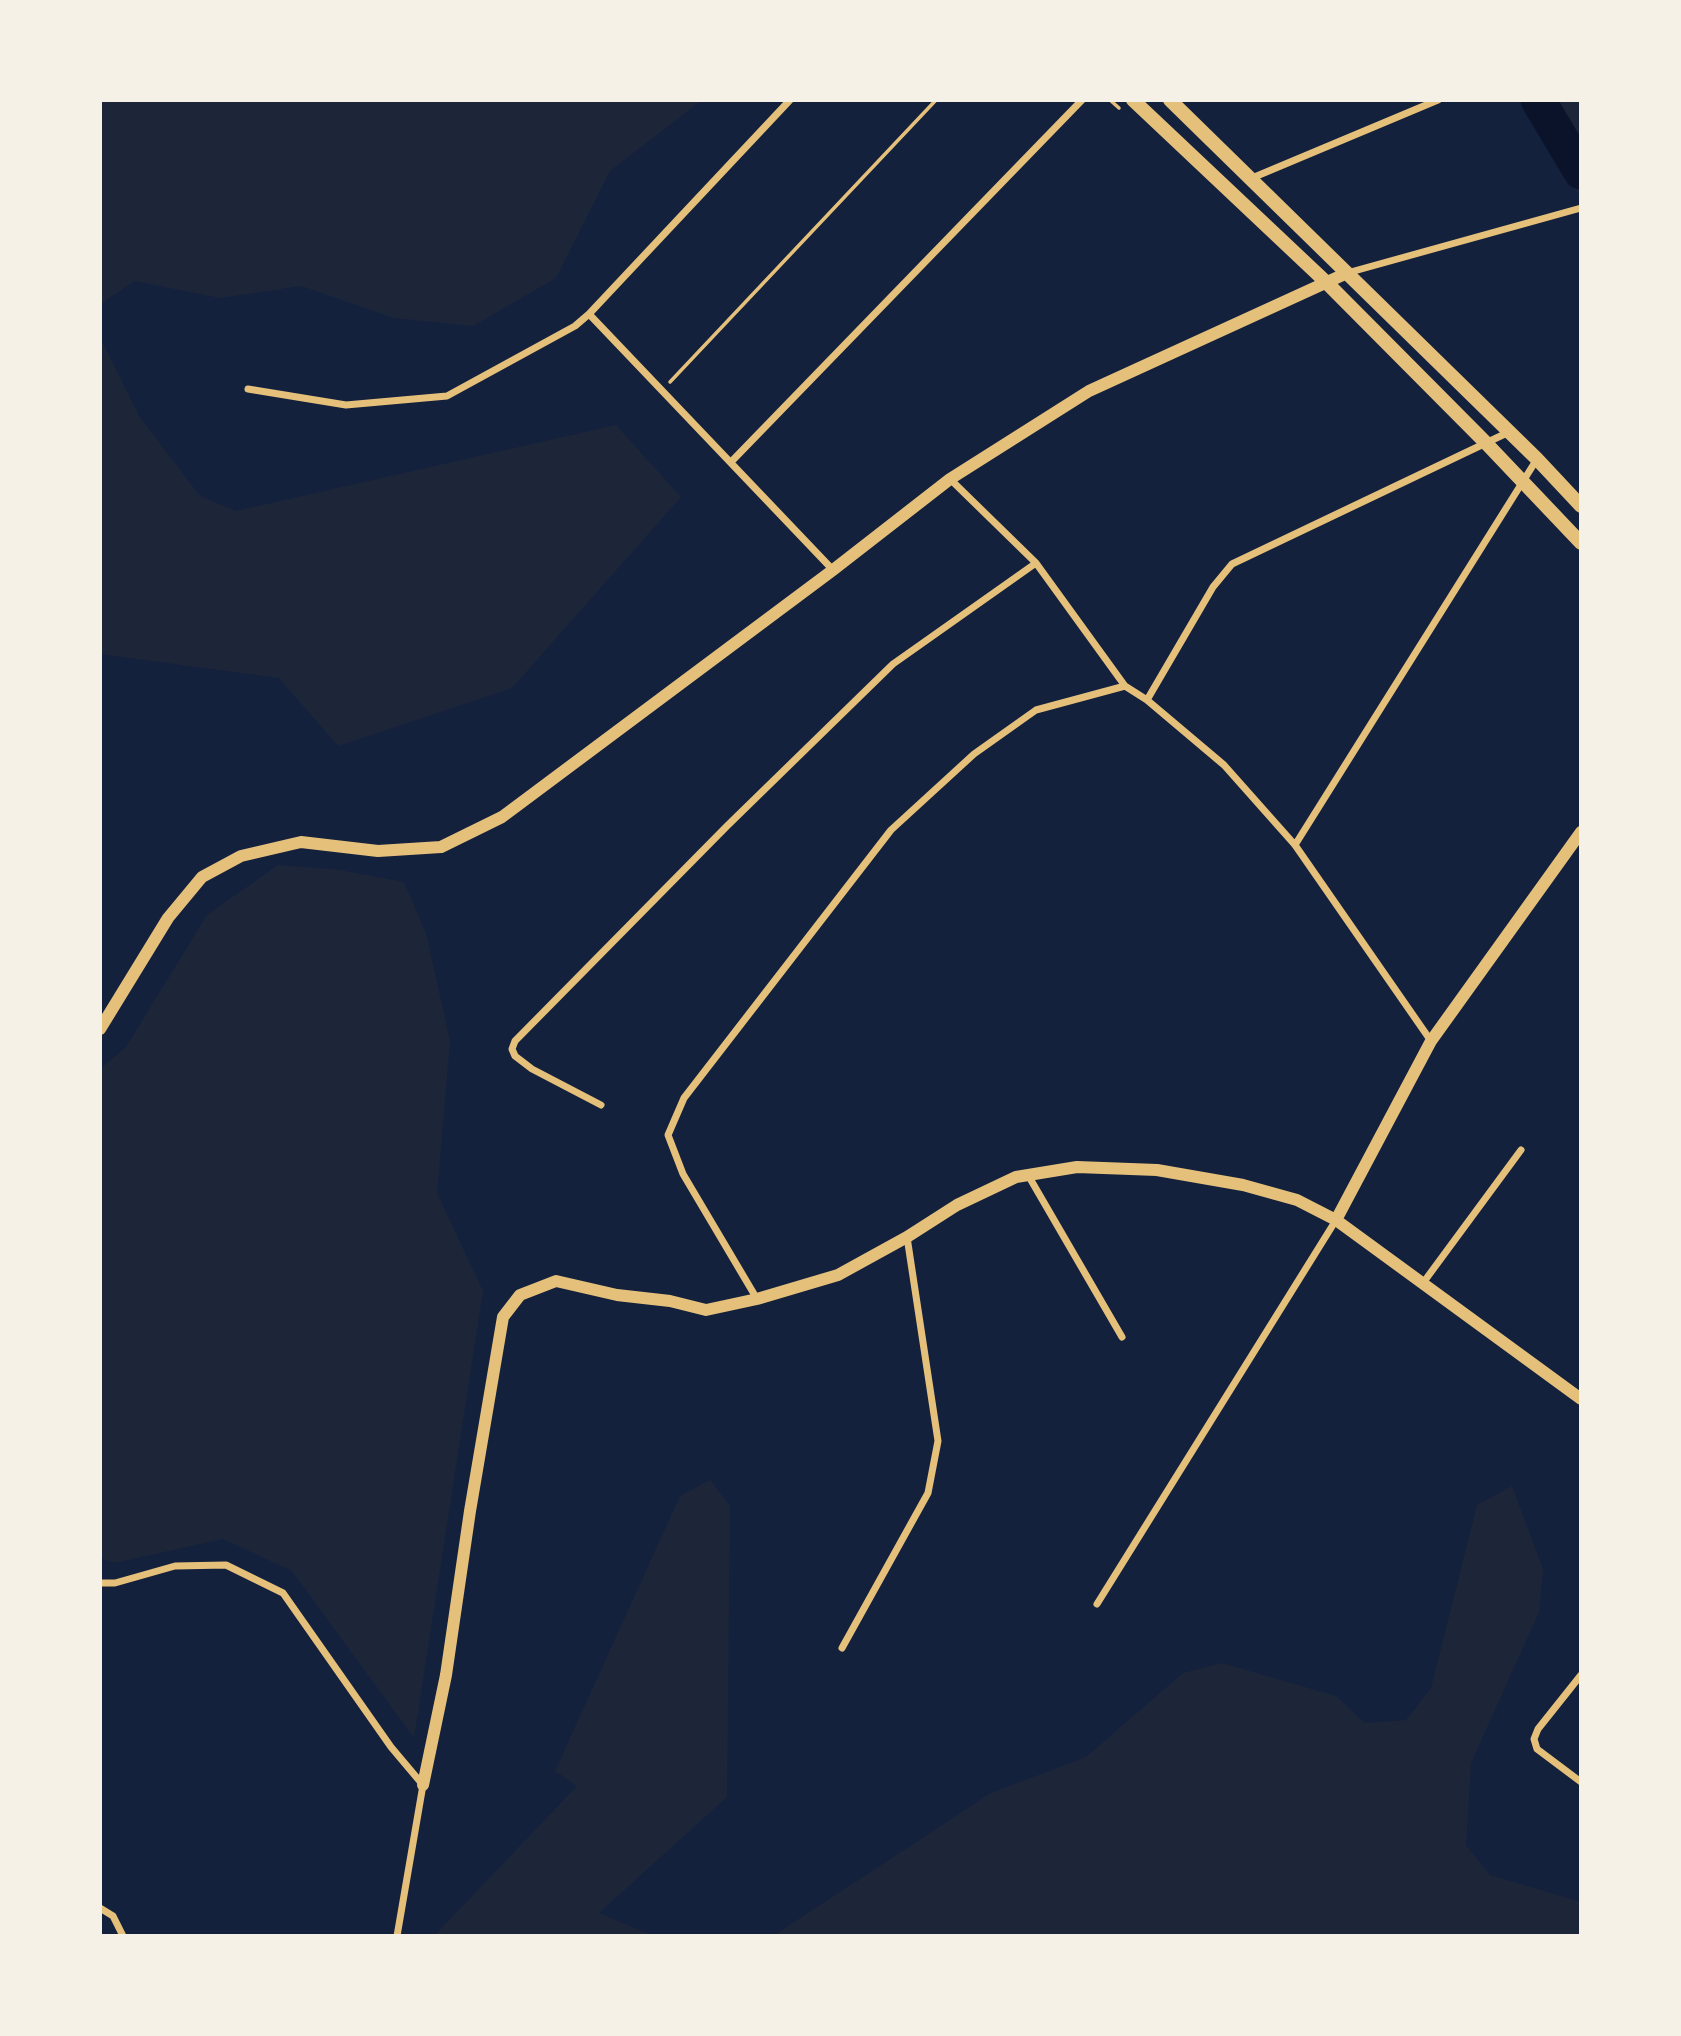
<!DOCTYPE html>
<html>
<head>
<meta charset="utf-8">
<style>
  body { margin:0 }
  #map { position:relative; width:1681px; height:2036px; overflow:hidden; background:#14213d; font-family:Ubuntu,sans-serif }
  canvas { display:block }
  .frame { position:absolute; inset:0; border:102px solid #f6f1e7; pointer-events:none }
</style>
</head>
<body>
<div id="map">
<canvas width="1681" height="2036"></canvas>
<div class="frame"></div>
</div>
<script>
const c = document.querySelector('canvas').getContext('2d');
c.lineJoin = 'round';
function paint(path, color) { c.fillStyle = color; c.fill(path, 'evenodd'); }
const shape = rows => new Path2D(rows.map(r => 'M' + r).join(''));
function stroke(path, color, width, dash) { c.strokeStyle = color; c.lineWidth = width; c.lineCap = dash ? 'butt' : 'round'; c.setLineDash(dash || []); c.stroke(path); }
paint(shape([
  [100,100,702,100,610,171,556,278,473,326,394,318,301,286,220,298,134,281,102,303,102,341,139,416,200,496,236,511,616,425,681,497,512,688,338,746,279,678,100,654],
  [1522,100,1581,100,1581,198],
  [278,865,340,870,404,882,426,933,450,1041,437,1193,483,1291,414,1738,292,1571,223,1539,114,1563,100,1558,100,1069,126,1047,207,915],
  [710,1480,730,1506,727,1797,599,1913,653,1936,434,1936,577,1786,555,1771,680,1496],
  [1512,1486,1543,1569,1539,1612,1471,1763,1466,1845,1490,1875,1581,1902,1581,1936,773,1936,991,1793,1086,1757,1183,1673,1222,1663,1336,1696,1365,1723,1406,1720,1431,1688,1477,1505]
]), '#1d2539');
stroke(shape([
  [1538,100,1581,172]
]), '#0b132b', 35);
stroke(shape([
  [1110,100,1119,108],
  [670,382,936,100]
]), '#e5c07b', 3.5);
stroke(shape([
  [1252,178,1438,100],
  [1347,273,1581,208],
  [589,314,833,570],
  [248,389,346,405,447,396,575,326,589,314,790,100],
  [731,462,1082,100],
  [950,479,1036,563,1125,686,1147,700,1224,765,1295,845,1431,1041],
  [1147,700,1213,587,1232,564,1509,432],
  [1295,845,1537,459],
  [601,1105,532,1069,515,1056,512,1049,515,1041,727,826,893,664,1036,563],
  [1028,1175,1122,1337],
  [1423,1283,1521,1150],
  [757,1299,683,1174,668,1135,684,1098,891,830,974,754,1036,710,1125,686],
  [100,1583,115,1583,175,1566,226,1565,283,1593,391,1747,423,1785,397,1936],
  [1097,1604,1336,1220],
  [842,1648,928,1493,938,1441,907,1237],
  [1581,1675,1538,1729,1534,1739,1537,1749,1581,1782],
  [100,1908,113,1916,123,1936]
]), '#e5c07b', 7);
stroke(shape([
  [100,1029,168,918,202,877,241,856,301,842,378,851,441,847,502,817,833,570,950,479,1089,391,1347,273],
  [1336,1220,1431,1041,1581,832],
  [423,1785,446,1675,470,1511,503,1317,520,1295,556,1281,617,1295,670,1301,706,1310,757,1299,838,1275,907,1237,957,1205,1016,1177,1077,1167,1157,1170,1243,1185,1297,1200,1336,1220,1581,1399]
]), '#e5c07b', 12);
stroke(shape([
  [1133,100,1327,283,1486,443,1581,543],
  [1170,100,1537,459,1581,506]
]), '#e5c07b', 14);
</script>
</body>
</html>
